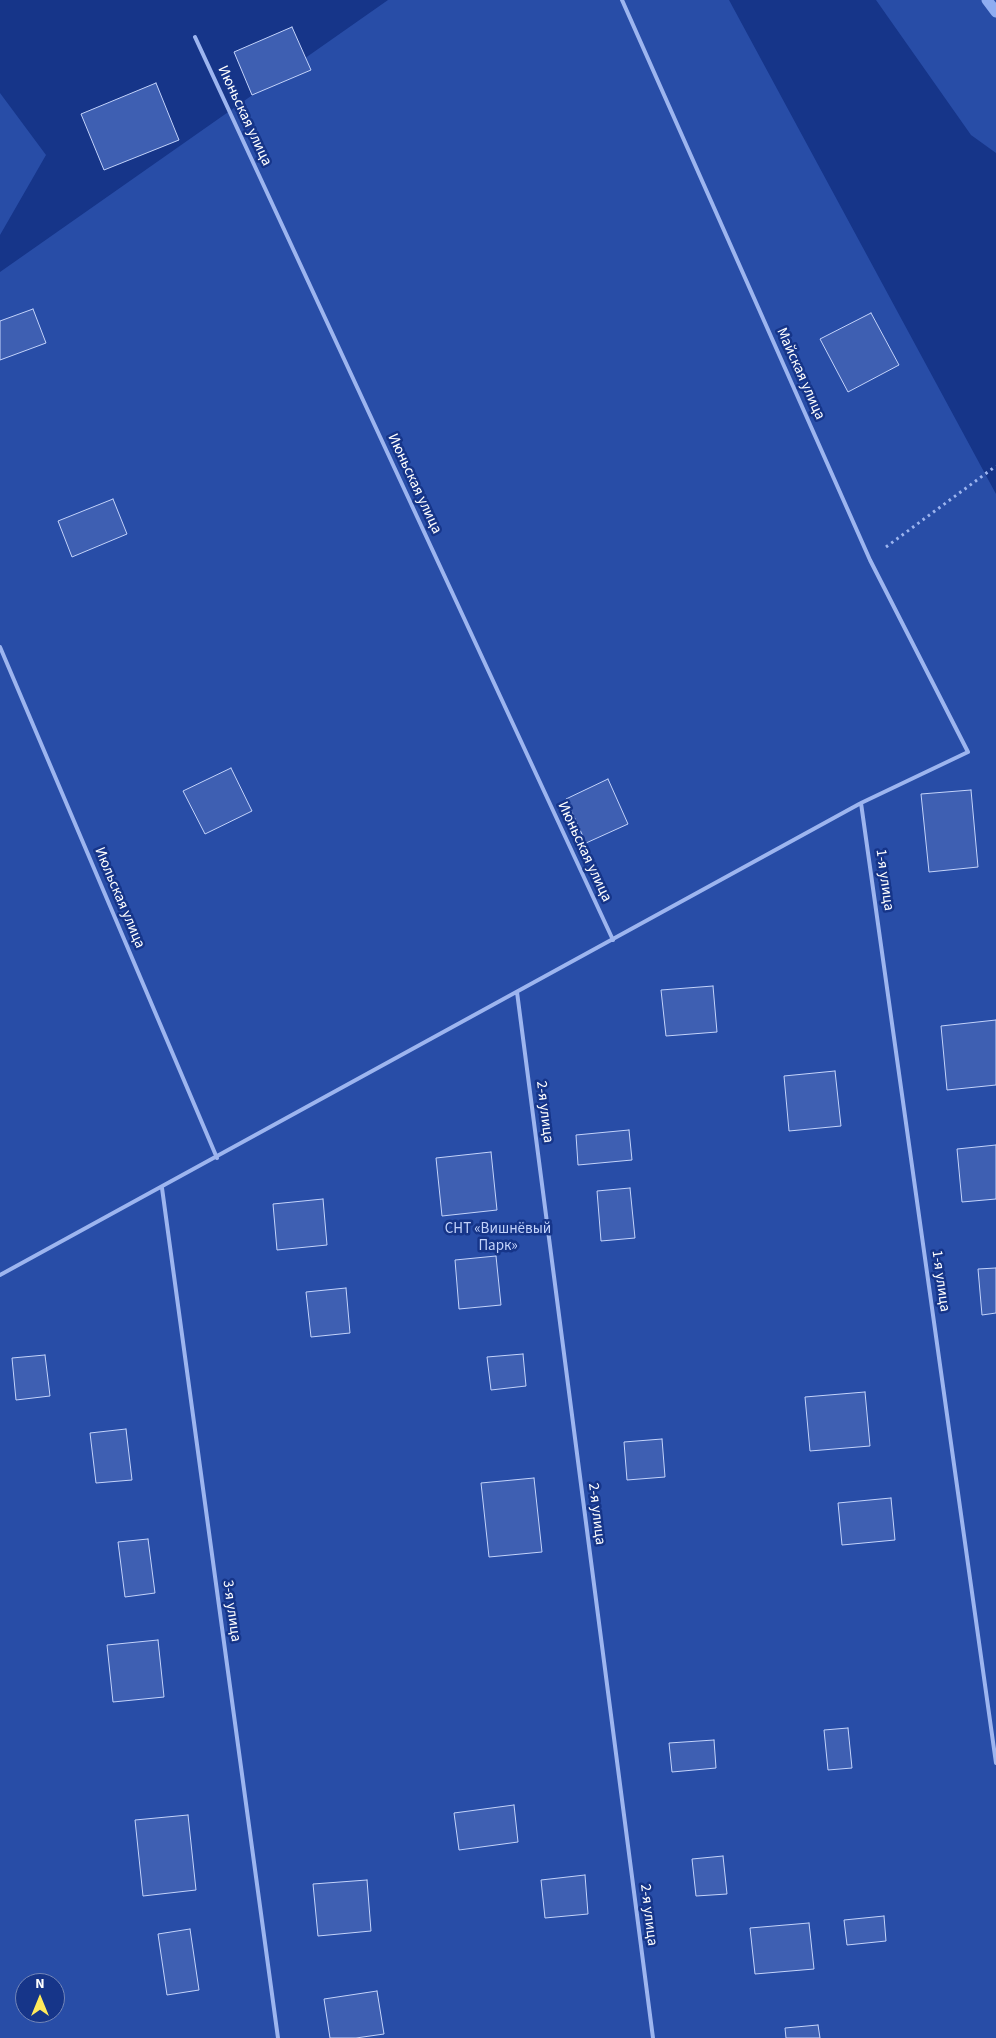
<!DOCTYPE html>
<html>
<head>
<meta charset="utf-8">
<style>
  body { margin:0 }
  #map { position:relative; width:996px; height:2038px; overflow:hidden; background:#163589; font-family:"Source Sans 3",sans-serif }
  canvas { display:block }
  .north { position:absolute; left:15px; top:1973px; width:50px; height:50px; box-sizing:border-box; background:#163589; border:1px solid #7386b8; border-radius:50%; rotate:0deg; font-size:14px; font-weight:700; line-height:20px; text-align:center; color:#fff }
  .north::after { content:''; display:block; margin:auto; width:18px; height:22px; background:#ffea5b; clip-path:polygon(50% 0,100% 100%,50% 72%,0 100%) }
</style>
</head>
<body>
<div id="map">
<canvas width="996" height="2038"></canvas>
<div class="north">N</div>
</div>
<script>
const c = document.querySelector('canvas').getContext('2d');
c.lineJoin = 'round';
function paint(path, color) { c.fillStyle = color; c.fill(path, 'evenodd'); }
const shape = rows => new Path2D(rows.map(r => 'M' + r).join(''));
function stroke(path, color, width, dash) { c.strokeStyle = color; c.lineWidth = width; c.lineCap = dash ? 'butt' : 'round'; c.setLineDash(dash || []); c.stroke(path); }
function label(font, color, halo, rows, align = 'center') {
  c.font = font + ' "Source Sans 3",sans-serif'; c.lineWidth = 5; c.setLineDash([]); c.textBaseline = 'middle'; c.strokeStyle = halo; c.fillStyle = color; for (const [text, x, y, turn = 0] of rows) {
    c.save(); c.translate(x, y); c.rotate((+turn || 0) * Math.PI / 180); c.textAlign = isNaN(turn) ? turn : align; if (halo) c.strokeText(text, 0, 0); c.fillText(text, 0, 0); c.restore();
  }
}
paint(shape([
  [388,0,729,0,996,494,996,2038,0,2038,0,272],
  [25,1983,55,1983,55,2013,25,2013],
  [876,0,996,0,996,153,971,135],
  [0,93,46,155,0,235]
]), '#284da7');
stroke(shape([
  [987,0,996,12]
]), '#8fadf1', 11);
const building = shape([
  [292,27,311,70,252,95,234,52,292,27],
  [156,83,179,140,104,170,81,114,156,83],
  [33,309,46,343,0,360,0,321,33,309],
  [871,313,899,365,848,392,820,339,871,313],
  [113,499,127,534,72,557,58,521,113,499],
  [231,768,252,811,205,834,183,791,231,768],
  [608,779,628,824,586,843,566,799,608,779],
  [971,790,978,867,929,872,921,794,971,790],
  [713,986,717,1032,666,1036,661,990,713,986],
  [996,1020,996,1085,947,1090,941,1026,996,1020],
  [835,1071,841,1126,789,1131,784,1076,835,1071],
  [629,1130,632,1160,578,1165,576,1135,629,1130],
  [996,1145,996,1199,962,1202,957,1149,996,1145],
  [491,1152,497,1210,442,1216,436,1158,491,1152],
  [630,1188,635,1238,601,1241,597,1191,630,1188],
  [323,1199,327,1245,277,1250,273,1204,323,1199],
  [496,1256,501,1305,459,1309,455,1260,496,1256],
  [996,1268,996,1313,982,1315,978,1269,996,1268],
  [346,1288,350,1333,311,1337,306,1292,346,1288],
  [523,1354,526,1386,491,1390,487,1357,523,1354],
  [45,1355,50,1396,16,1400,12,1358,45,1355],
  [865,1392,870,1446,810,1451,805,1397,865,1392],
  [126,1429,132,1480,96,1483,90,1433,126,1429],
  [662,1439,665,1477,627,1480,624,1442,662,1439],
  [534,1478,542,1552,489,1557,481,1483,534,1478],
  [891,1498,895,1540,842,1545,838,1503,891,1498],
  [148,1539,155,1593,125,1597,118,1542,148,1539],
  [158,1640,164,1697,113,1702,107,1645,158,1640],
  [848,1728,852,1768,828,1770,824,1730,848,1728],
  [714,1740,716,1768,672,1772,669,1743,714,1740],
  [514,1805,518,1842,459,1850,454,1813,514,1805],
  [188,1815,196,1890,143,1896,135,1820,188,1815],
  [723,1856,727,1894,696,1896,692,1859,723,1856],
  [585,1875,588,1914,545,1918,541,1880,585,1875],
  [367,1880,371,1931,318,1936,313,1884,367,1880],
  [884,1916,886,1941,847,1945,844,1920,884,1916],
  [809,1923,814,1969,755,1974,750,1928,809,1923],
  [190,1929,199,1990,167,1995,158,1934,190,1929],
  [377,1991,384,2034,356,2038,330,2038,324,1999,377,1991],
  [818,2025,820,2038,786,2038,785,2028,818,2025]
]);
paint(building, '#3e5fb2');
stroke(building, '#c3d3fb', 1);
stroke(shape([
  [886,547,996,466]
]), '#9db5ef', 3, [2.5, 4]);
stroke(shape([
  [195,37,613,940],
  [0,647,217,1158],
  [861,803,996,1763],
  [517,992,653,2038],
  [162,1188,278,2038],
  [0,1275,861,803,968,752,870,560,622,0]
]), '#9db5ef', 4);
label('15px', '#fff', '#163589', [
  ["Июньская улица",244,116,65],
  ["Майская улица",800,374,66],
  ["Июньская улица",414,484,65],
  ["Июньская улица",584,852,65],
  ["1-я улица",884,880,82],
  ["Июльская улица",119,898,67],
  ["2-я улица",544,1112,83],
  ["1-я улица",940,1281,82],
  ["2-я улица",596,1514,83],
  ["3-я улица",231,1611,82],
  ["2-я улица",648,1915,83]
]);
label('15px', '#c3d3fb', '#163589', [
  ["СНТ «Вишнёвый",498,1230],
  ["Парк»",498,1247]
]);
</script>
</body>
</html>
